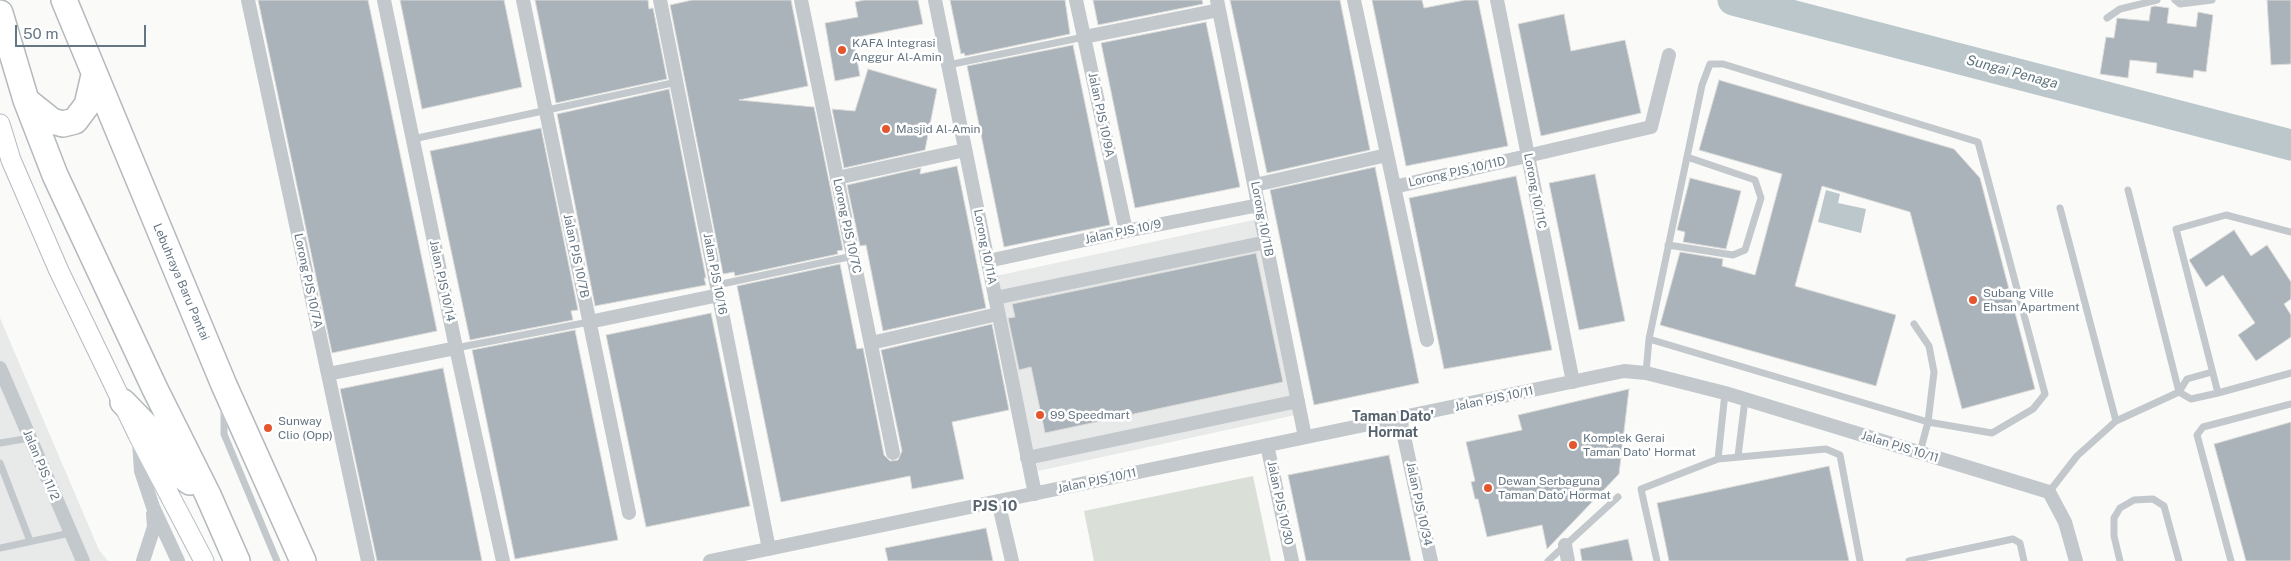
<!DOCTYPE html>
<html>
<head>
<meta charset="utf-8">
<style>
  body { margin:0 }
  #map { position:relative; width:2291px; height:561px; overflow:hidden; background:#fafaf8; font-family:"Public Sans",sans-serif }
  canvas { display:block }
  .scale { position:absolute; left:15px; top:25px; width:131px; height:22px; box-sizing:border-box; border:2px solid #657683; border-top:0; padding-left:6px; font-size:15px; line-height:18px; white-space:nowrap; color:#657683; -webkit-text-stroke:4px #fff; paint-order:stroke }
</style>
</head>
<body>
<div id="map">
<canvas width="2291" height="561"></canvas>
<div class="scale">50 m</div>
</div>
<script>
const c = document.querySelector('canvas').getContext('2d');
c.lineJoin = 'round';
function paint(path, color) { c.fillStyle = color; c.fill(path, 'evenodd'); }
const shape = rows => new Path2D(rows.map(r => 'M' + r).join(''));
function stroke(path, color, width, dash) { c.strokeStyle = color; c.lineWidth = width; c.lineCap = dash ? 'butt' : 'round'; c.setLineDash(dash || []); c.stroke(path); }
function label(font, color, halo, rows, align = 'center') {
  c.font = font + ' "Public Sans",sans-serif'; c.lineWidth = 5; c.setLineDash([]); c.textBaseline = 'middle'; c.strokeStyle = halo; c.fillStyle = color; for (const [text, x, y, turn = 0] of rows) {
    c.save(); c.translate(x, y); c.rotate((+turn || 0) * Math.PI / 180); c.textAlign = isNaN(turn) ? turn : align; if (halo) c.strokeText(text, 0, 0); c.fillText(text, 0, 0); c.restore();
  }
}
paint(shape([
  [1258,219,1300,414,1038,471,996,276],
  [0,318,99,550,108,561,0,561]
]), '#e8e9e9');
paint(shape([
  [1253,476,1271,561,1094,561,1084,511]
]), '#dadfd7');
paint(shape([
  [1826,190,1840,194,1838,203,1866,209,1861,233,1818,222]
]), '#bbc7cb');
stroke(shape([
  [1733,0,2291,145]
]), '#bbc7cb', 31);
const building = shape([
  [258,0,368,0,437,331,332,353,258,0],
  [400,0,504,0,522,87,422,109,400,0],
  [535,0,648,0,649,9,653,8,667,79,556,103,535,0],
  [692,0,791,0,808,86,739,100,814,107,843,250,837,251,838,254,735,276,734,272,723,274,670,5,692,0],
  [864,0,918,0,923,24,853,38,860,76,835,81,825,23,858,17,855,2,864,0],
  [950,0,1065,0,1070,34,965,56,964,53,961,54,950,0],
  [1093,0,1202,0,1203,4,1098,25,1093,0],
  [1230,0,1340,0,1370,150,1267,173,1230,0],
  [1372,0,1422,0,1424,8,1465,0,1478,0,1508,146,1406,166,1372,0],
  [2267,0,2291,0,2291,64,2271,65,2267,0],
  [2155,6,2169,8,2167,23,2196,27,2198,12,2213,15,2206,72,2194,70,2193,78,2156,73,2157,63,2130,60,2128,78,2100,74,2106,37,2114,38,2117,18,2149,21,2151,7,2155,6],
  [1564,14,1571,51,1625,40,1641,113,1541,136,1518,24,1564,14],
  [1206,22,1240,187,1135,208,1101,43,1206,22],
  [1073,45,1110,225,1004,247,967,66,1073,45],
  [868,69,937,89,925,150,844,168,832,109,855,111,868,69],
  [1719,80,1954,149,1980,178,2035,389,1962,409,1910,212,1822,186,1795,286,1896,315,1876,386,1660,325,1680,252,1723,259,1722,266,1755,275,1782,174,1699,150,1719,80],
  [669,89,706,278,704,278,706,285,595,306,557,114,669,89],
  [541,128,578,310,571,311,573,320,470,340,430,151,541,128],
  [957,166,986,308,883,331,866,245,860,246,847,185,921,168,920,174,957,166],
  [1375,167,1419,383,1314,405,1270,190,1375,167],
  [1595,174,1625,321,1579,330,1549,183,1595,174],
  [1516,176,1552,350,1444,369,1409,198,1516,176],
  [1690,178,1741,191,1726,249,1683,242,1685,232,1677,230,1690,178],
  [2234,230,2251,256,2267,245,2291,282,2291,299,2284,304,2291,315,2291,337,2256,361,2238,335,2255,323,2223,275,2206,287,2189,260,2234,230],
  [1256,253,1283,382,1045,433,1031,367,1019,370,1008,318,1015,317,1012,304,1256,253],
  [840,264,857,349,863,348,884,455,890,461,898,460,902,451,881,350,992,324,1009,410,952,422,964,479,912,489,910,476,781,502,737,286,840,264],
  [711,313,750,506,646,527,606,335,711,313],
  [575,330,618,540,515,559,472,350,575,330],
  [443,368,482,561,377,561,340,389,443,368],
  [1629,389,1619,474,1547,549,1542,525,1487,537,1478,499,1475,499,1471,482,1475,481,1466,442,1522,430,1518,415,1629,389],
  [2291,422,2291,561,2246,561,2214,444,2291,422],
  [1389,455,1411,561,1306,561,1288,475,1389,455],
  [1829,466,1849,561,1669,561,1657,503,1829,466],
  [986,528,993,561,888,561,885,548,986,528],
  [1628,539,1633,561,1582,561,1580,549,1628,539]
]);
paint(building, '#aab3b9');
stroke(building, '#dcdcda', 1);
const secondary = shape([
  [0,124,11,160,59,271,138,435,204,561]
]);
const highway = shape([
  [64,0,224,385,303,561],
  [0,13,26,100,55,175,155,389,208,495,237,561],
  [27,101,52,121,63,124,75,121,87,105,94,75],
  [123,402,154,434,183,477,190,482]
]);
stroke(secondary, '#b3babf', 21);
stroke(highway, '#b4b9bd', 28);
stroke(shape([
  [2175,0,2180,4,2212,0],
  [2107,18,2120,9,2157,0],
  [948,65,1084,37],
  [413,139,677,82],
  [2060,208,2116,421],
  [2291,232,2226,215,2176,229,2218,393,2291,373],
  [1668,245,1733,255,1745,250,1761,198,1755,180,1687,157],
  [717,285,853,256],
  [1914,324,1929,346,1934,372,1928,422,1920,452],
  [456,348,589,322],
  [2212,372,2187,379,2179,392,2191,399,2218,393],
  [1646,373,1649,339,1702,85,1710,64,1723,64,1978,142,2045,394,2033,409,1992,433,1928,422,1649,339],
  [224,408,224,434,277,561],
  [0,443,30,438],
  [1738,456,1745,400],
  [1718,459,1725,393],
  [0,463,30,541],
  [2049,492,2077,456,2116,421,2179,392,2128,190],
  [0,548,70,533],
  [1548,561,1618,497],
  [1657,561,1641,489,1718,459,1826,449,1840,455,1860,561],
  [1909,561,2013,539,2020,543,2024,561],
  [2120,561,2114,536,2114,518,2120,508,2134,500,2153,499,2164,506,2179,561],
  [2231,561,2197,435,2203,427,2291,404]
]), '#c3c8cc', 7);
stroke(shape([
  [248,0,368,561],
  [384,0,456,348,503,561],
  [523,0,629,513],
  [660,0,769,549],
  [801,0,893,453],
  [935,0,1035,494],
  [1076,0,1126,231],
  [1217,0,1305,437],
  [1354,0,1427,340],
  [1497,0,1573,382],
  [1084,37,1219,10],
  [837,178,965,150],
  [1255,185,1387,155],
  [1394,187,1651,127,1669,55],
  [988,261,1126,231,1259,205],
  [995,298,1267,242],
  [589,322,719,295],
  [871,343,998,314],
  [0,368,83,561],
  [328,374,456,348],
  [1400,418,1431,561],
  [139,442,141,471,153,507,178,561],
  [1267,445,1292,561],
  [1027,458,1298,401],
  [998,501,1012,561],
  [1565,545,1568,561],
  [143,561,154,527,153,514],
  [710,561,1624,371,1646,373,1725,393,2049,492,2065,522,2076,561]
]), '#c3c8cc', 14);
stroke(secondary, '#fff', 19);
stroke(highway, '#fff', 25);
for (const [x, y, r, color] of [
  [842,50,5,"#e4572e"],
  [886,129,5,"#e4572e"],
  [1973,300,5,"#e4572e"],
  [1040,415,5,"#e4572e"],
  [268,428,5,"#e4572e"],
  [1573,445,5,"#e4572e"],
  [1488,488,5,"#e4572e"]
]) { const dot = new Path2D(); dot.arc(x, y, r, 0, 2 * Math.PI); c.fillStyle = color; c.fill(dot); stroke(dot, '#fff', 2); }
label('12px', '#657683', '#fff', [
  ["KAFA Integrasi",852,43],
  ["Anggur Al-Amin",852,57],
  ["Masjid Al-Amin",896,129],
  ["Subang Ville",1983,293],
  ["Ehsan Apartment",1983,307],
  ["99 Speedmart",1050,415],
  ["Sunway",278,421],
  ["Clio (Opp)",278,435],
  ["Komplek Gerai",1583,438],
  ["Taman Dato' Hormat",1583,452],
  ["Dewan Serbaguna",1498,481],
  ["Taman Dato' Hormat",1498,495]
], 'left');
label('12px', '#657683', '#fff', [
  ["Jalan PJS 10/9A",1101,115,78],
  ["Lorong PJS 10/11D",1457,172,-13],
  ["Lorong 10/11C",1535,191,79],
  ["Lorong 10/11B",1262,219,79],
  ["Lorong PJS 10/7C",847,226,78],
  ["Jalan PJS 10/9",1123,232,-12],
  ["Lorong 10/11A",985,247,79],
  ["Jalan PJS 10/7B",576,256,78],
  ["Jalan PJS 10/16",715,274,79],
  ["Lorong PJS 10/7A",308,281,78],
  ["Jalan PJS 10/14",442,281,78],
  ["Lebuhraya Baru Pantai",181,282,67],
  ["Jalan PJS 10/11",1494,399,-12],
  ["Jalan PJS 10/11",1900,447,17],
  ["Jalan PJS 11/2",41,465,67],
  ["Jalan PJS 10/11",1097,481,-12],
  ["Jalan PJS 10/30",1280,503,78],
  ["Jalan PJS 10/34",1419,504,78]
]);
label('italic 14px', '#60757c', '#fff', [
  ["Sungai Penaga",2012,72,15]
]);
label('bold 14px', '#57646e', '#fff', [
  ["Taman Dato'",1393,417],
  ["Hormat",1393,433]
]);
label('bold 15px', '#57646e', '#fff', [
  ["PJS 10",995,506]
]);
</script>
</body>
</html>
